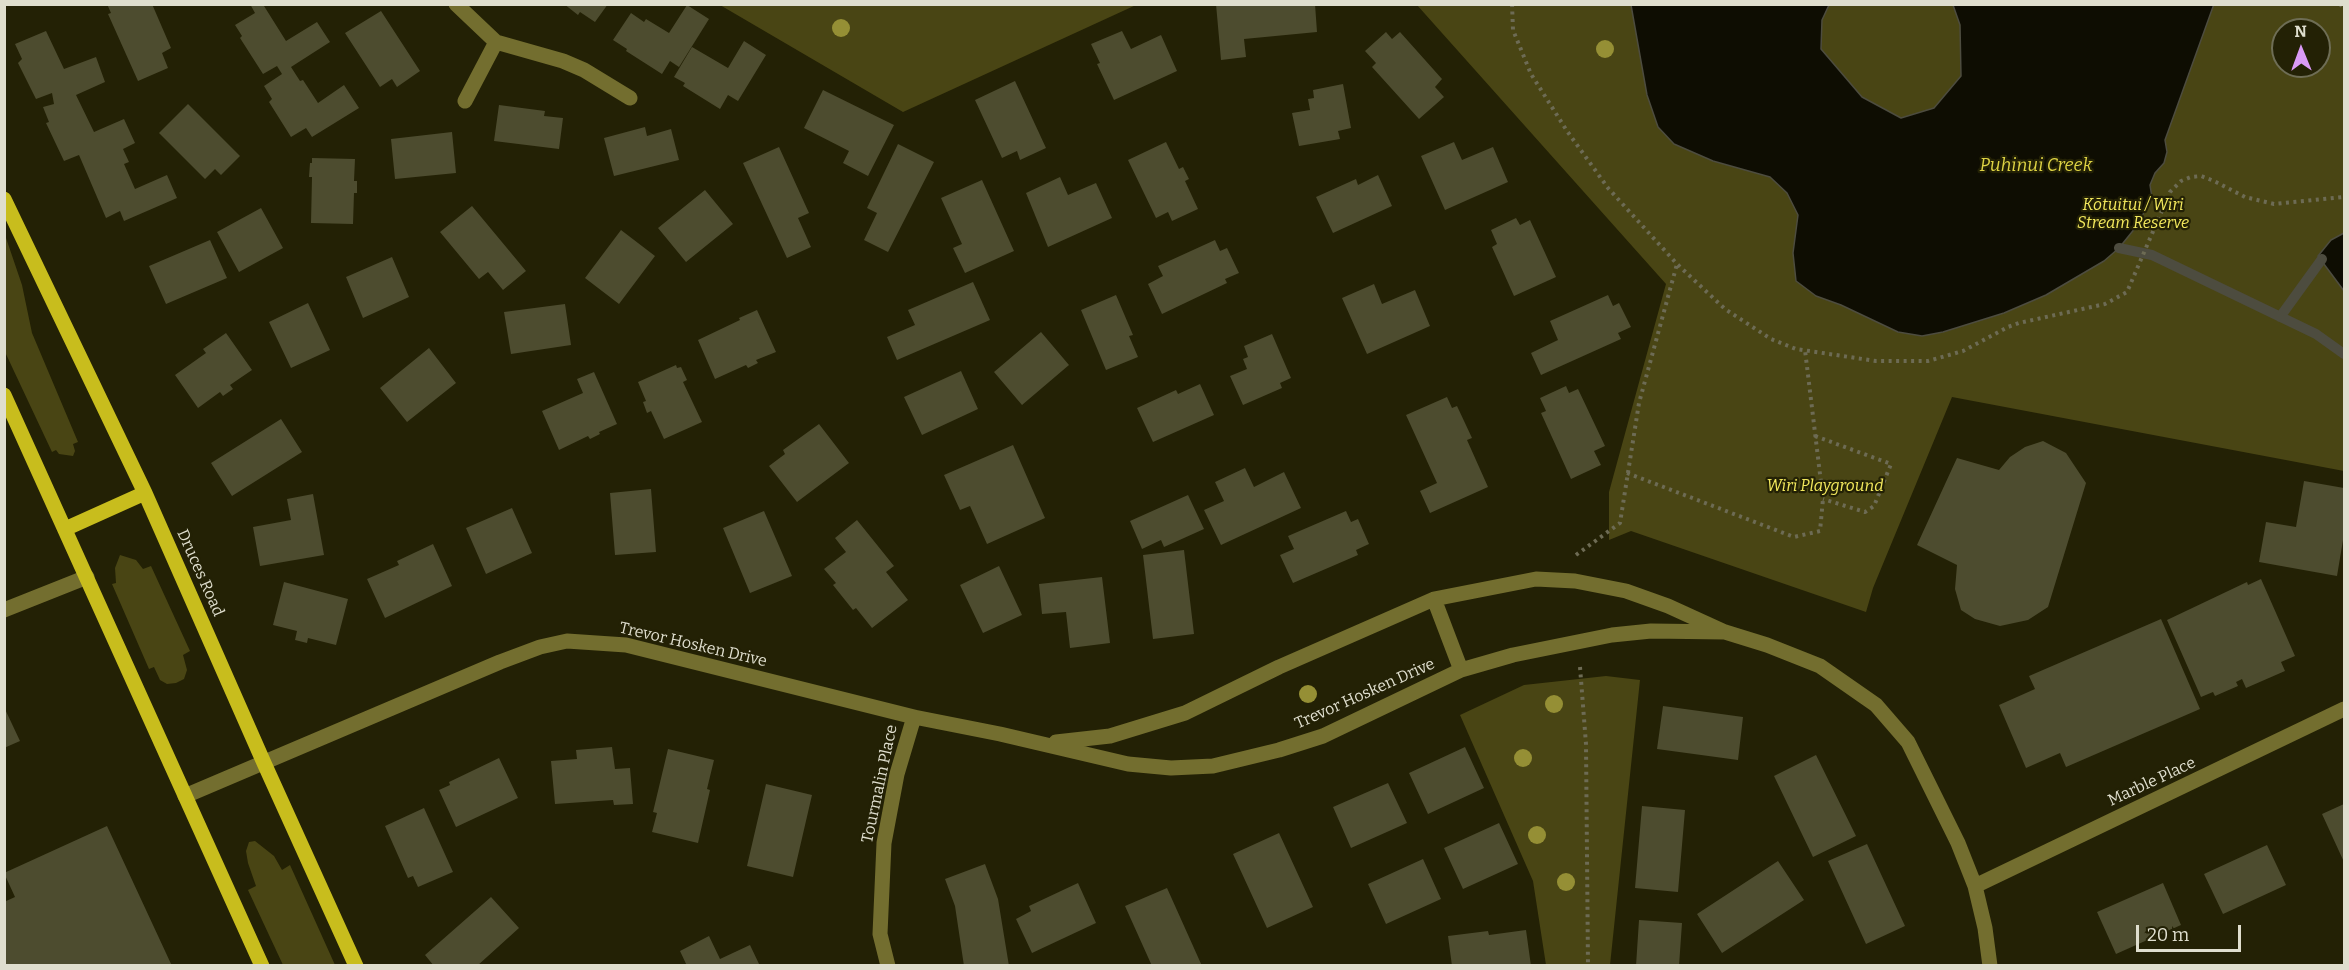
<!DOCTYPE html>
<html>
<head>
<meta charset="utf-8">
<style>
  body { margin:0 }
  #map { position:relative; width:2349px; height:970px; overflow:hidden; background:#232105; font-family:Bitter,serif }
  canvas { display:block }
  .frame { position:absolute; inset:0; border:6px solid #dfdece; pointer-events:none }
  .north { position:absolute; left:2271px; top:18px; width:60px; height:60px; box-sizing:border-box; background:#232105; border:2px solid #6e6d55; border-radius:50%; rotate:359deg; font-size:16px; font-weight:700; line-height:24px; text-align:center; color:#dfdece }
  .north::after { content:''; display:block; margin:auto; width:21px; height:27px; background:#da9af6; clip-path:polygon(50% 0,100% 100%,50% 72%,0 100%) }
  .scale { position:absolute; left:2136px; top:925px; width:105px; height:27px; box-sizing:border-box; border:3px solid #dfdece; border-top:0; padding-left:8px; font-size:18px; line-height:21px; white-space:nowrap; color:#dfdece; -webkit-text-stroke:4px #232105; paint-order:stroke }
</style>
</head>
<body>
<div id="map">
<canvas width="2349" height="970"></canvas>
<div class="frame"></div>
<div class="north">N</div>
<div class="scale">20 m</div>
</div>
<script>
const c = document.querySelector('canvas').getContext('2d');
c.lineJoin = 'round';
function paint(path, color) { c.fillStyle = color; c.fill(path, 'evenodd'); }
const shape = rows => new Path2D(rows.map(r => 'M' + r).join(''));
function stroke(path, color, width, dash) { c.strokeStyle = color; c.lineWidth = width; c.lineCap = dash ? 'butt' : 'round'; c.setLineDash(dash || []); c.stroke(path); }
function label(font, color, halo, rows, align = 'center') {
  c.font = font + ' Bitter,serif'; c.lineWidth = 4.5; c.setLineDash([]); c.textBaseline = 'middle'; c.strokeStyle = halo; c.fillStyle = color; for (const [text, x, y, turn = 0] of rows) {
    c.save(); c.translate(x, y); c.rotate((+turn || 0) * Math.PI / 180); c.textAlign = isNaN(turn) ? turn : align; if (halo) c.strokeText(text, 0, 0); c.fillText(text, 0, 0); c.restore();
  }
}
paint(shape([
  [720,5,720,4,1136,5,903,112],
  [1417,5,2344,5,2344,471,1952,397,1873,588,1866,612,1631,531,1609,540,1609,492,1666,284],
  [2283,30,2319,30,2319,66,2283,66],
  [5,235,22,285,32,333,78,442,73,444,75,451,73,456,59,454,56,450,52,452,5,352],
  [120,555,136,560,143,569,151,566,190,651,183,655,187,670,184,679,176,683,167,684,160,680,154,667,149,669,112,584,116,583,115,568],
  [1606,676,1640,680,1610,965,1546,965,1533,881,1460,715,1524,685],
  [255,841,274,856,282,870,290,865,335,965,283,965,248,890,256,886,248,863,246,851,249,842]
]), '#494514');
const water = shape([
  [2214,4,2165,140,2167,152,2164,163,2155,173,2150,185,2152,198,2136,227,2119,248,2104,261,2046,295,2004,313,1943,332,1922,336,1898,332,1841,305,1816,296,1796,281,1793,253,1798,215,1787,193,1770,177,1713,161,1674,144,1658,127,1647,95,1631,5,1829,5,1822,20,1821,49,1862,97,1901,118,1934,108,1961,76,1960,25,1953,5,2214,4],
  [2344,233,2344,291,2318,256,2331,240,2344,233]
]);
paint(water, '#0e0d02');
stroke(water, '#4d4c3f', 1.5);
stroke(shape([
  [2119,248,2152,255,2316,334,2344,354],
  [2280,317,2322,259]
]), '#4d4c3f', 10);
paint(shape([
  [107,4,152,4,171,48,162,53,168,68,138,81,108,14,111,13],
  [250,4,267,4,264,6,286,41,317,22,330,42,291,67,300,81,303,80,318,103,344,85,359,108,312,137,306,128,291,137,269,102,272,99,264,86,282,74,277,66,263,74,240,38,242,36,235,25,255,13],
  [564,4,608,4,595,22,580,12,578,15],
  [1216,4,1315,4,1317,32,1244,39,1246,57,1221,60],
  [687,5,709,19,679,67,670,61,662,74,626,51,627,49,613,40,631,13,644,22,646,19,669,33],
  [381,11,420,71,397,87,392,79,380,87,345,33],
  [46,31,64,69,96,57,105,82,76,95,94,132,124,119,135,143,123,149,129,162,124,164,135,189,167,175,177,198,124,221,120,211,106,218,79,155,64,161,46,123,49,122,43,107,54,104,52,93,36,99,18,63,22,59,15,44],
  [1122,31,1131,49,1161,35,1177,71,1114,100,1097,64,1100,63,1091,44],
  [1386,32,1392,39,1400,32,1442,79,1435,87,1444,97,1419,119,1372,67,1376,63,1365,51],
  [744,41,766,55,738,101,728,95,720,109,683,86,685,83,674,77,692,47,728,68],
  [1015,81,1046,148,1020,160,1017,151,1002,158,975,100],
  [1343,84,1351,128,1338,131,1340,139,1299,146,1292,113,1310,110,1308,99,1314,98,1313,90],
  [823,90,894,125,868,176,843,163,849,151,804,128],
  [188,104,240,156,221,175,215,169,205,179,159,133],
  [499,105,545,111,544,116,563,118,559,149,494,141],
  [645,127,647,136,671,129,679,160,614,176,604,138],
  [452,132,456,173,395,179,391,139],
  [1166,142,1179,169,1183,167,1189,179,1185,181,1198,209,1172,221,1168,212,1156,218,1128,160],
  [1454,142,1462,160,1493,147,1508,182,1445,210,1421,156],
  [898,144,934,162,888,252,864,240,877,213,867,208],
  [779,147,809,213,798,218,811,247,787,258,743,163],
  [312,158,355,159,354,181,357,181,357,193,354,193,353,224,311,223,312,177,309,177,310,163,312,163],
  [1378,175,1392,206,1333,233,1316,197,1356,179,1358,185],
  [1060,177,1068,195,1096,183,1112,218,1048,247,1026,193],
  [982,180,1014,251,965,273,953,248,962,244,941,198],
  [705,190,733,224,686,262,658,228],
  [472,206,526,271,503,290,488,272,479,279,440,232],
  [261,208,283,248,239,272,217,232],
  [1516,218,1520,225,1530,220,1556,277,1514,296,1492,247,1497,244,1491,230],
  [621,230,655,256,619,304,585,278],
  [210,240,227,278,166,304,149,266],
  [1215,240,1220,251,1227,248,1239,273,1225,279,1227,283,1162,314,1148,284,1163,276,1158,266],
  [392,257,409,297,363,318,346,277],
  [973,282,990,320,897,360,887,337,915,325,908,310],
  [1374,284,1382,304,1415,290,1430,326,1367,354,1342,298],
  [1116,295,1133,335,1129,336,1138,357,1106,370,1081,310],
  [1608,295,1613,306,1619,303,1631,327,1618,333,1621,339,1541,375,1531,353,1558,340,1550,321],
  [308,303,330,350,291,368,269,322],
  [565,304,571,345,511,354,504,312],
  [757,310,776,352,756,360,758,363,748,368,746,365,715,379,698,340,740,320,739,318],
  [1041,332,1069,365,1022,405,994,372],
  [226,333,252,370,230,385,233,389,223,396,220,392,198,408,175,375,206,353,203,349],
  [1272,334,1291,378,1280,383,1282,388,1243,405,1230,376,1247,369,1243,359,1248,357,1244,346],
  [429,348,456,383,407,422,380,388],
  [676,365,677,368,681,367,687,380,683,382,702,422,664,439,651,411,647,413,643,402,646,401,638,382],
  [961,371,978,409,922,435,904,397],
  [594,372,617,424,599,432,600,434,590,439,588,436,559,450,542,411,583,393,577,379],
  [1200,384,1214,415,1153,442,1137,408,1176,390,1178,394],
  [1566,386,1569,393,1578,389,1605,446,1594,451,1601,465,1571,479,1541,413,1546,411,1540,398],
  [1447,397,1452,408,1457,406,1472,438,1467,440,1488,487,1430,513,1420,491,1437,483,1406,415],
  [281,419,302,452,232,496,211,463],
  [819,424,849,463,797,502,769,466,785,454,783,450],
  [2043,441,2066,453,2086,483,2048,607,2028,620,2000,626,1975,619,1961,610,1955,589,1957,565,1917,545,1957,458,1999,470,2010,457,2025,447],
  [1013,445,1045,518,987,544,970,506,960,510,944,475],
  [1245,468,1254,487,1284,472,1301,508,1221,545,1204,510,1224,501,1215,482],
  [2304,481,2344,488,2344,534,2337,576,2259,562,2266,522,2296,527],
  [651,489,656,552,615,555,610,493],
  [313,494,324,555,260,566,253,527,291,520,287,499],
  [1188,495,1204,529,1164,547,1161,540,1142,549,1130,521],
  [512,508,532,553,486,574,466,528],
  [764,511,792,576,750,593,723,528],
  [1346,511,1351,522,1358,519,1369,544,1356,550,1358,555,1293,583,1280,555,1294,549,1288,536],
  [857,520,894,566,886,572,908,600,872,628,856,608,853,610,833,585,836,583,824,569,846,552,835,538],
  [433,544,452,586,385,618,367,579,399,565,397,561],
  [1184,550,1194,634,1153,639,1143,555],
  [999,566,1022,615,983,633,960,585],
  [1102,577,1110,643,1070,648,1066,612,1042,614,1039,584],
  [2261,579,2295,656,2281,662,2285,671,2246,688,2242,679,2236,682,2238,686,2215,696,2213,692,2201,697,2167,620,2247,582,2248,585],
  [284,582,348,599,336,645,308,638,307,643,295,640,297,631,273,625],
  [2161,619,2200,709,2066,767,2060,753,2026,768,1999,705,2035,689,2029,676],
  [1663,706,1743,717,1738,760,1657,749],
  [4,707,20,741,4,748],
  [612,747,615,769,630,768,633,804,614,805,613,800,555,804,551,761,577,759,576,750],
  [1465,747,1484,788,1428,814,1409,773],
  [668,749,714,760,707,789,710,790,698,843,652,832,657,813,653,812],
  [1816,755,1856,836,1813,857,1774,776],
  [499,758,518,798,456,827,439,790,450,785,449,782],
  [1388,783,1407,823,1351,848,1333,807],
  [766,784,812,795,793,877,747,866],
  [2344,804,2344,862,2322,814],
  [1642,806,1685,810,1678,892,1635,888],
  [424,808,453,872,418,887,413,876,408,878,385,826],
  [1499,823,1518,864,1463,889,1444,848],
  [107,826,172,966,4,966,4,902,15,897,4,873],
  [1279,833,1313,907,1267,928,1233,854],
  [1867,844,1905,926,1866,944,1828,861],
  [2267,845,2286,885,2223,914,2204,874],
  [1423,859,1441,899,1386,924,1368,884],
  [1778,861,1804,900,1722,953,1697,914],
  [985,864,998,899,1009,966,964,966,955,906,945,879],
  [1078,883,1096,923,1032,953,1016,919,1031,911,1029,906],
  [2163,883,2181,925,2116,954,2097,912],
  [1167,888,1202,966,1152,966,1125,906],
  [491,897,519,928,477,966,434,966,425,955],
  [1639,920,1682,923,1679,966,1636,966],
  [1526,930,1531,966,1452,966,1448,936,1488,931,1489,935],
  [709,936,720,959,750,945,760,966,687,966,680,951]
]), '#4d4c2f');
stroke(shape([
  [1512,4,1513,30,1531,74,1567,131,1608,188,1677,264,1725,309,1771,339,1796,349,1876,361,1928,361,1963,351,2008,327,2019,323,2105,304,2127,292,2170,192,2181,181,2191,177,2201,176,2214,181,2245,197,2274,204,2344,197],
  [2340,4,2344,9],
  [1815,436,1891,464,1874,506,1865,512,1823,499],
  [1627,473,1794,537,1820,531,1823,499,1805,350],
  [1576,555,1620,523,1639,403,1677,264],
  [1580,667,1586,744,1588,966]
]), '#6d6b54', 4, [3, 4.5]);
stroke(shape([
  [456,4,496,42,563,61,584,70,630,98],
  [465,101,496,42],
  [1434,599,1461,670],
  [4,610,87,577],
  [1056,742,1110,736,1185,713,1279,667,1434,599,1536,579,1575,581,1626,591,1668,606,1725,632,1767,645,1820,666,1876,705,1908,742,1958,843,1975,886,1985,928,1990,966],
  [185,796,500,662,540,647,567,641,626,645,914,717,1000,734,1128,764,1171,768,1213,766,1279,750,1323,736,1461,670,1513,655,1612,635,1651,631,1725,632],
  [1975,886,2344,709],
  [888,966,880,934,884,843,897,774,914,717]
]), '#736e2f', 15);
stroke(shape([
  [4,199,145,493,264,763,356,966],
  [4,395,262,966],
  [65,529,145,493]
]), '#c8bd1d', 15);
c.fillStyle = '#958f35';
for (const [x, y] of [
  [841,28],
  [1605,49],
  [1308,694],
  [1554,704],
  [1523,758],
  [1537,835],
  [1566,882]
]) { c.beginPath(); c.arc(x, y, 9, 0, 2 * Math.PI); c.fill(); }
label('italic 16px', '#f3e95d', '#232105', [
  ["Kōtuitui / Wiri",2133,206],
  ["Stream Reserve",2133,224],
  ["Wiri Playground",1825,487]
]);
label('16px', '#dfdece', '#232105', [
  ["Druces Road",200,573,66],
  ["Trevor Hosken Drive",693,645,13],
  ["Trevor Hosken Drive",1365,694,-24],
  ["Marble Place",2152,782,-25],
  ["Tourmalin Place",880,784,-78]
]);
label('italic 18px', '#ded344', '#232105', [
  ["Puhinui Creek",2036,166]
]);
</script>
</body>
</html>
